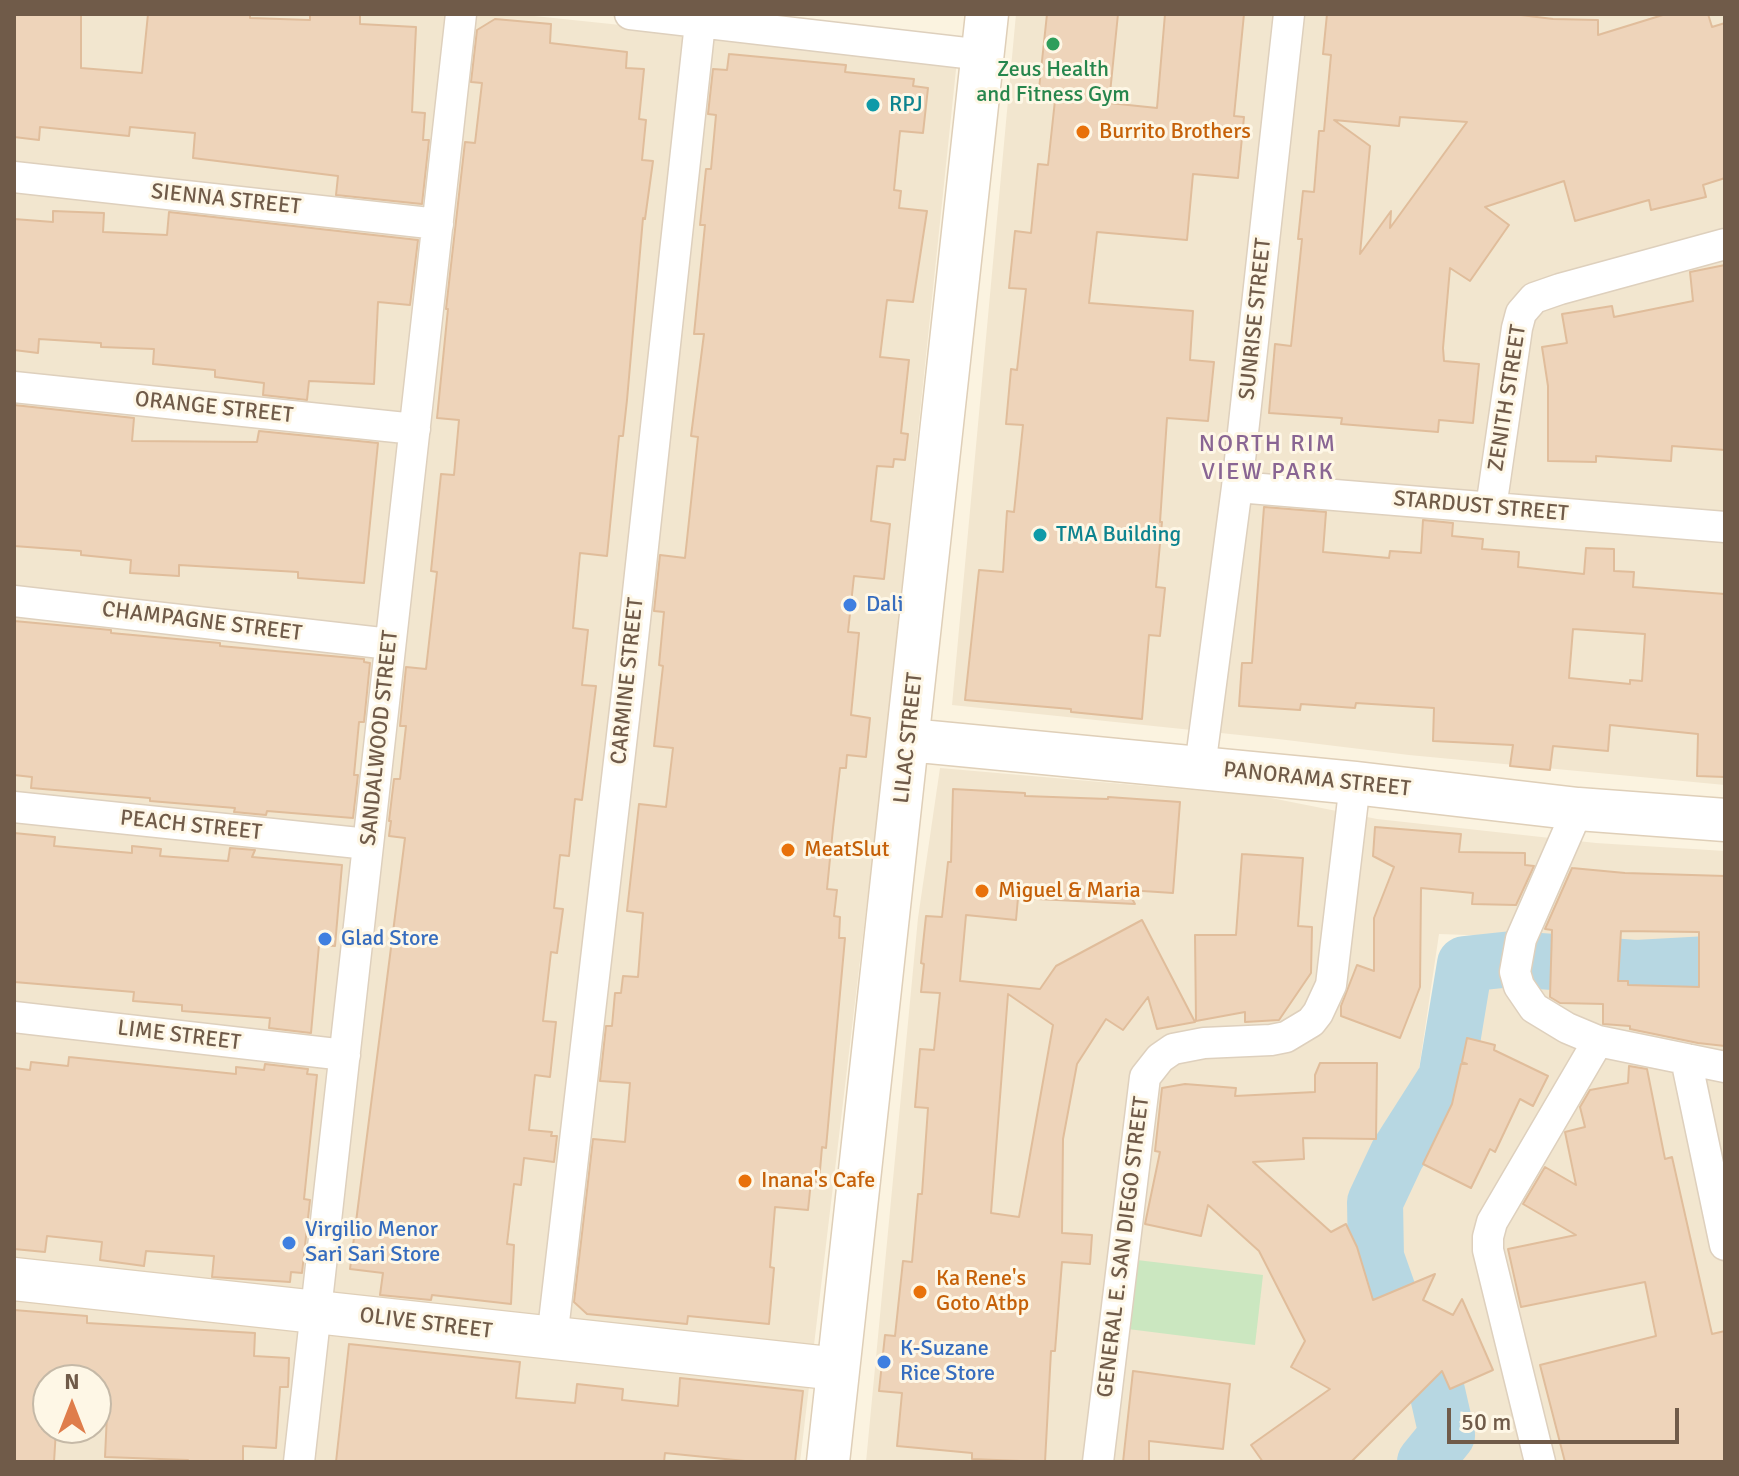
<!DOCTYPE html>
<html>
<head>
<meta charset="utf-8">
<style>
  body { margin:0 }
  #map { position:relative; width:1739px; height:1476px; overflow:hidden; background:#fbf3e0; font-family:Signika,sans-serif }
  canvas { display:block }
  .frame { position:absolute; inset:0; border:16px solid #705b49; pointer-events:none }
  .north { position:absolute; left:32px; top:1364px; width:80px; height:80px; box-sizing:border-box; background:#fef7e6; border:2px solid #c5b9a7; border-radius:50%; rotate:0deg; font-size:22px; font-weight:700; line-height:32px; text-align:center; color:#705b49 }
  .north::after { content:''; display:block; margin:auto; width:28px; height:36px; background:#df7d4b; clip-path:polygon(50% 0,100% 100%,50% 72%,0 100%) }
  .scale { position:absolute; left:1447px; top:1408px; width:232px; height:36px; box-sizing:border-box; border:4px solid #705b49; border-top:0; padding-left:10px; font-size:24px; line-height:28px; white-space:nowrap; color:#705b49; -webkit-text-stroke:6px #fef7e6; paint-order:stroke }
</style>
</head>
<body>
<div id="map">
<canvas width="1739" height="1476"></canvas>
<div class="frame"></div>
<div class="north">N</div>
<div class="scale">50 m</div>
</div>
<script>
const c = document.querySelector('canvas').getContext('2d');
c.lineJoin = 'round';
function paint(path, color) { c.fillStyle = color; c.fill(path, 'evenodd'); }
const shape = rows => new Path2D(rows.map(r => 'M' + r).join(''));
function stroke(path, color, width, dash) { c.strokeStyle = color; c.lineWidth = width; c.lineCap = dash ? 'butt' : 'round'; c.setLineDash(dash || []); c.stroke(path); }
function label(font, color, halo, rows, align = 'center') {
  c.font = font + ' Signika,sans-serif'; c.lineWidth = 6; c.setLineDash([]); c.textBaseline = 'middle'; c.strokeStyle = halo; c.fillStyle = color; for (const [text, x, y, turn = 0] of rows) {
    c.save(); c.translate(x, y); c.rotate((+turn || 0) * Math.PI / 180); c.textAlign = isNaN(turn) ? turn : align; if (halo) c.strokeText(text, 0, 0); c.fillText(text, 0, 0); c.restore();
  }
}
paint(shape([
  [14,14,515,14,957,60,881,785,800,1462,14,1462],
  [48,1380,96,1380,96,1428,48,1428],
  [1016,14,1725,14,1725,785,1409,755,1278,739,952,705],
  [940,768,1261,796,1377,819,1596,843,1725,851,1725,944,1439,934,1418,1076,1358,1179,1366,1256,1430,1382,1431,1429,1396,1462,866,1462,918,918],
  [1470,968,1702,969,1725,977,1725,1462,1449,1462,1459,1436,1401,1274,1389,1200,1449,1092]
]), '#f2e6cf');
paint(shape([
  [1137,1260,1263,1275,1255,1345,1128,1329]
]), '#cbe7c0');
stroke(shape([
  [1425,1462,1447,1435,1434,1378,1395,1311,1376,1257,1375,1202,1397,1155,1446,1078,1465,964,1512,959,1636,968,1709,964,1725,970]
]), '#b7d7e2', 56);
const building = shape([
  [14,14,81,14,81,68,142,73,148,14,250,14,250,18,310,20,310,14,360,14,360,24,416,27,412,112,425,113,423,140,429,140,422,204,336,195,338,176,193,158,195,133,130,127,129,136,40,127,39,140,14,137,14,14],
  [1047,14,1118,14,1109,103,1157,108,1165,14,1244,14,1234,116,1244,117,1238,178,1193,174,1187,240,1097,232,1089,303,1193,311,1190,360,1214,362,1208,421,1167,418,1160,522,1162,522,1156,587,1165,588,1160,636,1149,635,1142,719,1071,712,1071,709,965,700,979,570,1003,572,1007,511,1014,512,1023,425,1006,424,1011,369,1017,370,1026,289,1009,288,1015,231,1031,233,1038,164,1048,165,1056,91,1039,89,1047,14],
  [1327,14,1513,14,1553,19,1598,20,1598,35,1666,14,1708,14,1712,27,1725,23,1725,178,1703,185,1706,197,1651,210,1649,200,1575,221,1564,181,1485,207,1509,225,1470,281,1450,268,1443,348,1444,361,1479,364,1473,423,1439,420,1438,432,1341,424,1342,418,1269,413,1275,344,1291,346,1302,239,1298,239,1303,191,1314,192,1319,131,1324,131,1331,55,1323,54,1327,14],
  [1400,117,1467,122,1390,228,1391,211,1360,254,1370,146,1334,120,1399,126,1400,117],
  [495,19,551,24,550,43,627,52,626,68,644,69,639,119,646,120,642,160,653,161,645,219,643,218,627,400,623,436,619,436,607,556,580,553,573,628,588,630,582,685,596,686,582,800,575,799,569,856,560,855,554,908,563,909,557,953,551,952,543,1021,556,1022,550,1077,535,1075,529,1130,552,1132,551,1136,557,1136,554,1162,524,1158,521,1185,514,1184,507,1244,514,1245,511,1304,432,1295,431,1300,380,1295,383,1273,350,1269,405,838,389,836,391,821,389,821,394,779,400,779,406,726,400,726,406,667,426,669,437,572,431,571,441,474,454,475,459,420,437,418,448,309,446,309,465,142,475,143,482,83,471,82,477,30,495,19],
  [729,54,846,65,845,72,914,79,913,86,928,88,923,133,900,131,894,190,901,191,899,208,927,211,913,302,887,300,880,357,909,360,901,433,908,434,905,460,894,459,893,467,877,466,871,521,890,524,884,579,854,576,848,632,859,633,851,715,870,718,866,757,847,755,846,768,840,768,833,828,827,889,837,890,834,916,840,917,839,938,845,938,826,1148,822,1147,819,1182,811,1181,808,1210,775,1207,770,1267,774,1268,769,1324,688,1316,687,1324,587,1314,574,1302,593,1139,625,1142,630,1083,600,1081,606,1026,612,1026,615,993,621,993,623,976,638,977,643,913,627,911,639,804,666,807,673,748,654,746,663,666,659,665,664,612,654,611,660,555,685,558,698,437,691,436,704,334,694,334,705,225,700,225,706,169,711,169,716,115,708,114,713,69,727,70,729,54],
  [53,211,104,213,103,232,167,235,169,212,418,240,410,305,378,302,374,384,309,381,307,400,263,395,264,383,215,377,215,370,153,364,154,349,101,347,101,343,39,339,38,353,14,350,14,219,53,222,53,211],
  [1725,265,1725,450,1672,446,1671,461,1596,456,1596,462,1548,461,1548,386,1542,347,1567,343,1562,314,1612,306,1614,317,1693,301,1690,272,1725,265],
  [14,405,134,418,132,441,257,442,259,431,378,443,364,583,298,578,298,572,179,565,179,576,130,573,131,560,81,555,81,551,14,546,14,405],
  [1264,507,1326,512,1323,552,1389,558,1390,551,1421,553,1423,520,1453,523,1452,536,1483,539,1482,549,1519,552,1518,567,1584,574,1586,548,1614,549,1614,571,1634,572,1633,587,1725,594,1725,777,1697,776,1698,734,1610,725,1608,751,1553,746,1550,770,1510,766,1513,745,1433,741,1434,708,1356,703,1355,708,1301,704,1300,710,1239,706,1242,663,1252,663,1264,507],
  [1573,629,1645,634,1642,681,1630,680,1630,684,1569,678,1573,629],
  [14,621,111,630,111,633,220,643,220,646,364,659,364,662,370,663,364,722,359,722,354,775,358,775,353,818,267,811,266,815,234,812,235,808,150,801,150,798,31,788,32,777,14,775,14,621],
  [953,789,1025,793,1025,796,1108,799,1108,797,1180,802,1173,893,1127,890,1135,904,1018,898,1016,920,966,915,960,981,1040,989,1056,966,1142,920,1195,1022,1157,1029,1148,997,1123,1030,1106,1019,1077,1064,1063,1139,1062,1233,1092,1235,1090,1264,1062,1262,1055,1351,1051,1351,1045,1462,972,1459,972,1453,897,1446,902,1393,879,1391,885,1335,895,1336,903,1261,912,1262,918,1194,922,1194,928,1108,915,1107,920,1049,934,1050,940,993,921,992,924,964,921,963,926,916,942,917,948,862,951,862,953,789],
  [1008,994,1053,1025,1019,1217,991,1213,1008,994],
  [1375,827,1461,834,1459,852,1525,853,1525,865,1534,866,1516,905,1472,904,1473,893,1421,888,1420,987,1400,1038,1341,1016,1341,1006,1357,965,1374,971,1374,918,1394,867,1373,856,1375,827],
  [14,833,55,837,54,846,132,853,132,846,161,849,160,856,228,861,230,848,255,850,252,857,342,865,335,946,319,945,311,1033,269,1028,270,1018,182,1011,182,1005,133,1001,134,992,14,982,14,833],
  [1242,854,1303,858,1298,926,1312,927,1311,973,1279,1020,1245,1022,1245,1012,1196,1021,1195,935,1236,935,1242,854],
  [1572,868,1625,873,1725,876,1725,1046,1698,1043,1630,1029,1630,1026,1603,1024,1603,1004,1560,1003,1550,997,1552,930,1545,929,1572,868],
  [1621,931,1699,932,1699,987,1628,985,1628,981,1618,981,1621,931],
  [1467,1038,1495,1045,1494,1050,1548,1076,1533,1106,1520,1099,1495,1152,1490,1149,1471,1188,1423,1164,1452,1104,1461,1064,1467,1064,1462,1062,1467,1038],
  [69,1057,236,1074,236,1067,264,1070,265,1064,308,1069,307,1074,317,1075,304,1199,310,1200,302,1273,291,1272,290,1282,212,1277,214,1256,146,1251,144,1266,100,1260,102,1242,47,1236,45,1252,14,1249,14,1068,30,1070,31,1062,68,1066,69,1057],
  [1320,1063,1377,1063,1376,1139,1303,1138,1304,1159,1253,1162,1331,1232,1346,1224,1357,1247,1373,1300,1435,1274,1423,1300,1453,1315,1462,1299,1493,1370,1450,1389,1442,1371,1351,1462,1263,1462,1251,1445,1330,1389,1291,1367,1305,1341,1259,1251,1208,1205,1201,1236,1145,1224,1160,1152,1155,1151,1162,1088,1185,1084,1236,1088,1235,1096,1315,1092,1315,1075,1320,1063],
  [1629,1066,1647,1069,1665,1159,1672,1157,1712,1334,1725,1331,1725,1462,1565,1462,1540,1365,1656,1336,1645,1282,1521,1307,1508,1249,1576,1235,1523,1204,1545,1167,1576,1185,1565,1132,1585,1127,1580,1107,1590,1090,1628,1083,1629,1066],
  [14,1310,87,1316,87,1323,255,1333,254,1356,289,1358,288,1387,280,1387,276,1448,243,1446,243,1462,188,1462,188,1460,105,1457,108,1393,96,1393,96,1380,46,1380,42,1429,56,1430,54,1462,14,1462,14,1310],
  [349,1344,520,1362,516,1398,575,1403,577,1384,623,1389,622,1400,678,1406,680,1378,803,1391,795,1462,755,1462,665,1453,664,1462,336,1462,349,1344],
  [1133,1371,1230,1384,1223,1449,1149,1441,1149,1462,1123,1462,1133,1371]
]);
paint(building, '#eed4ba');
stroke(building, '#e0bd9b', 2);
const street = shape([
  [630,14,983,55],
  [14,177,438,224],
  [14,387,415,429],
  [1237,487,1725,527],
  [1491,508,1517,328,1521,313,1534,298,1560,289,1725,244],
  [14,601,390,644],
  [1200,767,1237,487,1289,14],
  [14,807,368,844],
  [1578,809,1521,939,1515,972,1519,986,1534,1008,1567,1028,1598,1041,1725,1067],
  [14,1017,345,1055],
  [1686,1059,1725,1245],
  [552,1339,629,675,700,23],
  [299,1462,461,14],
  [1098,1462,1145,1077,1160,1058,1173,1049,1204,1043,1271,1040,1286,1037,1311,1022,1318,1013,1331,985,1355,783],
  [1540,1462,1488,1250,1488,1237,1492,1222,1598,1041]
]);
const secondary = shape([
  [909,740,1355,783,1578,809,1725,820],
  [14,1279,838,1369],
  [828,1462,987,14]
]);
stroke(street, '#ded0bd', 33);
stroke(secondary, '#dfcfb8', 45);
stroke(street, '#fff', 30);
stroke(secondary, '#fff', 42);
for (const [x, y, r, color] of [
  [1053,44,8,"#2e9e5b"],
  [873,105,8,"#0f9aa8"],
  [1083,132,8,"#e8710a"],
  [1040,535,8,"#0f9aa8"],
  [850,605,8,"#3f7fe0"],
  [788,850,8,"#e8710a"],
  [982,891,8,"#e8710a"],
  [325,939,8,"#3f7fe0"],
  [745,1181,8,"#e8710a"],
  [289,1243,8,"#3f7fe0"],
  [920,1292,8,"#e8710a"],
  [884,1362,8,"#3f7fe0"]
]) { const dot = new Path2D(); dot.arc(x, y, r, 0, 2 * Math.PI); c.fillStyle = color; c.fill(dot); stroke(dot, '#fef7e6', 3); }
label('22px', '#27864d', '#fef7e6', [
  ["Zeus Health",1053,70],
  ["and Fitness Gym",1053,95]
]);
label('22px', '#0d838f', '#fef7e6', [
  ["RPJ",889,105],
  ["TMA Building",1056,535]
], 'left');
label('22px', '#c56008', '#fef7e6', [
  ["Burrito Brothers",1099,132],
  ["MeatSlut",804,850],
  ["Miguel & Maria",998,891],
  ["Inana's Cafe",761,1181],
  ["Ka Rene's",936,1279],
  ["Goto Atbp",936,1304]
], 'left');
label('22px', '#705b49', '#fef7e6', [
  ["SIENNA STREET",226,200,6],
  ["SUNRISE STREET",1256,319,-84],
  ["ZENITH STREET",1508,398,-81],
  ["ORANGE STREET",214,408,6],
  ["STARDUST STREET",1481,507,5],
  ["CHAMPAGNE STREET",202,622,7],
  ["CARMINE STREET",628,681,-84],
  ["SANDALWOOD STREET",380,738,-84],
  ["LILAC STREET",909,738,-84],
  ["PANORAMA STREET",1317,780,6],
  ["PEACH STREET",191,826,6],
  ["LIME STREET",179,1036,7],
  ["GENERAL E. SAN DIEGO STREET",1124,1247,-83],
  ["OLIVE STREET",426,1324,7]
]);
label('22px', '#366cbe', '#fef7e6', [
  ["Dali",866,605],
  ["Glad Store",341,939],
  ["Virgilio Menor",305,1230],
  ["Sari Sari Store",305,1255],
  ["K-Suzane",900,1349],
  ["Rice Store",900,1374]
], 'left');
c.letterSpacing = '2px';
label('24px', '#896593', '#fef7e6', [
  ["NORTH RIM",1268,445],
  ["VIEW PARK",1268,473]
]);
c.letterSpacing = '0px';
</script>
</body>
</html>
